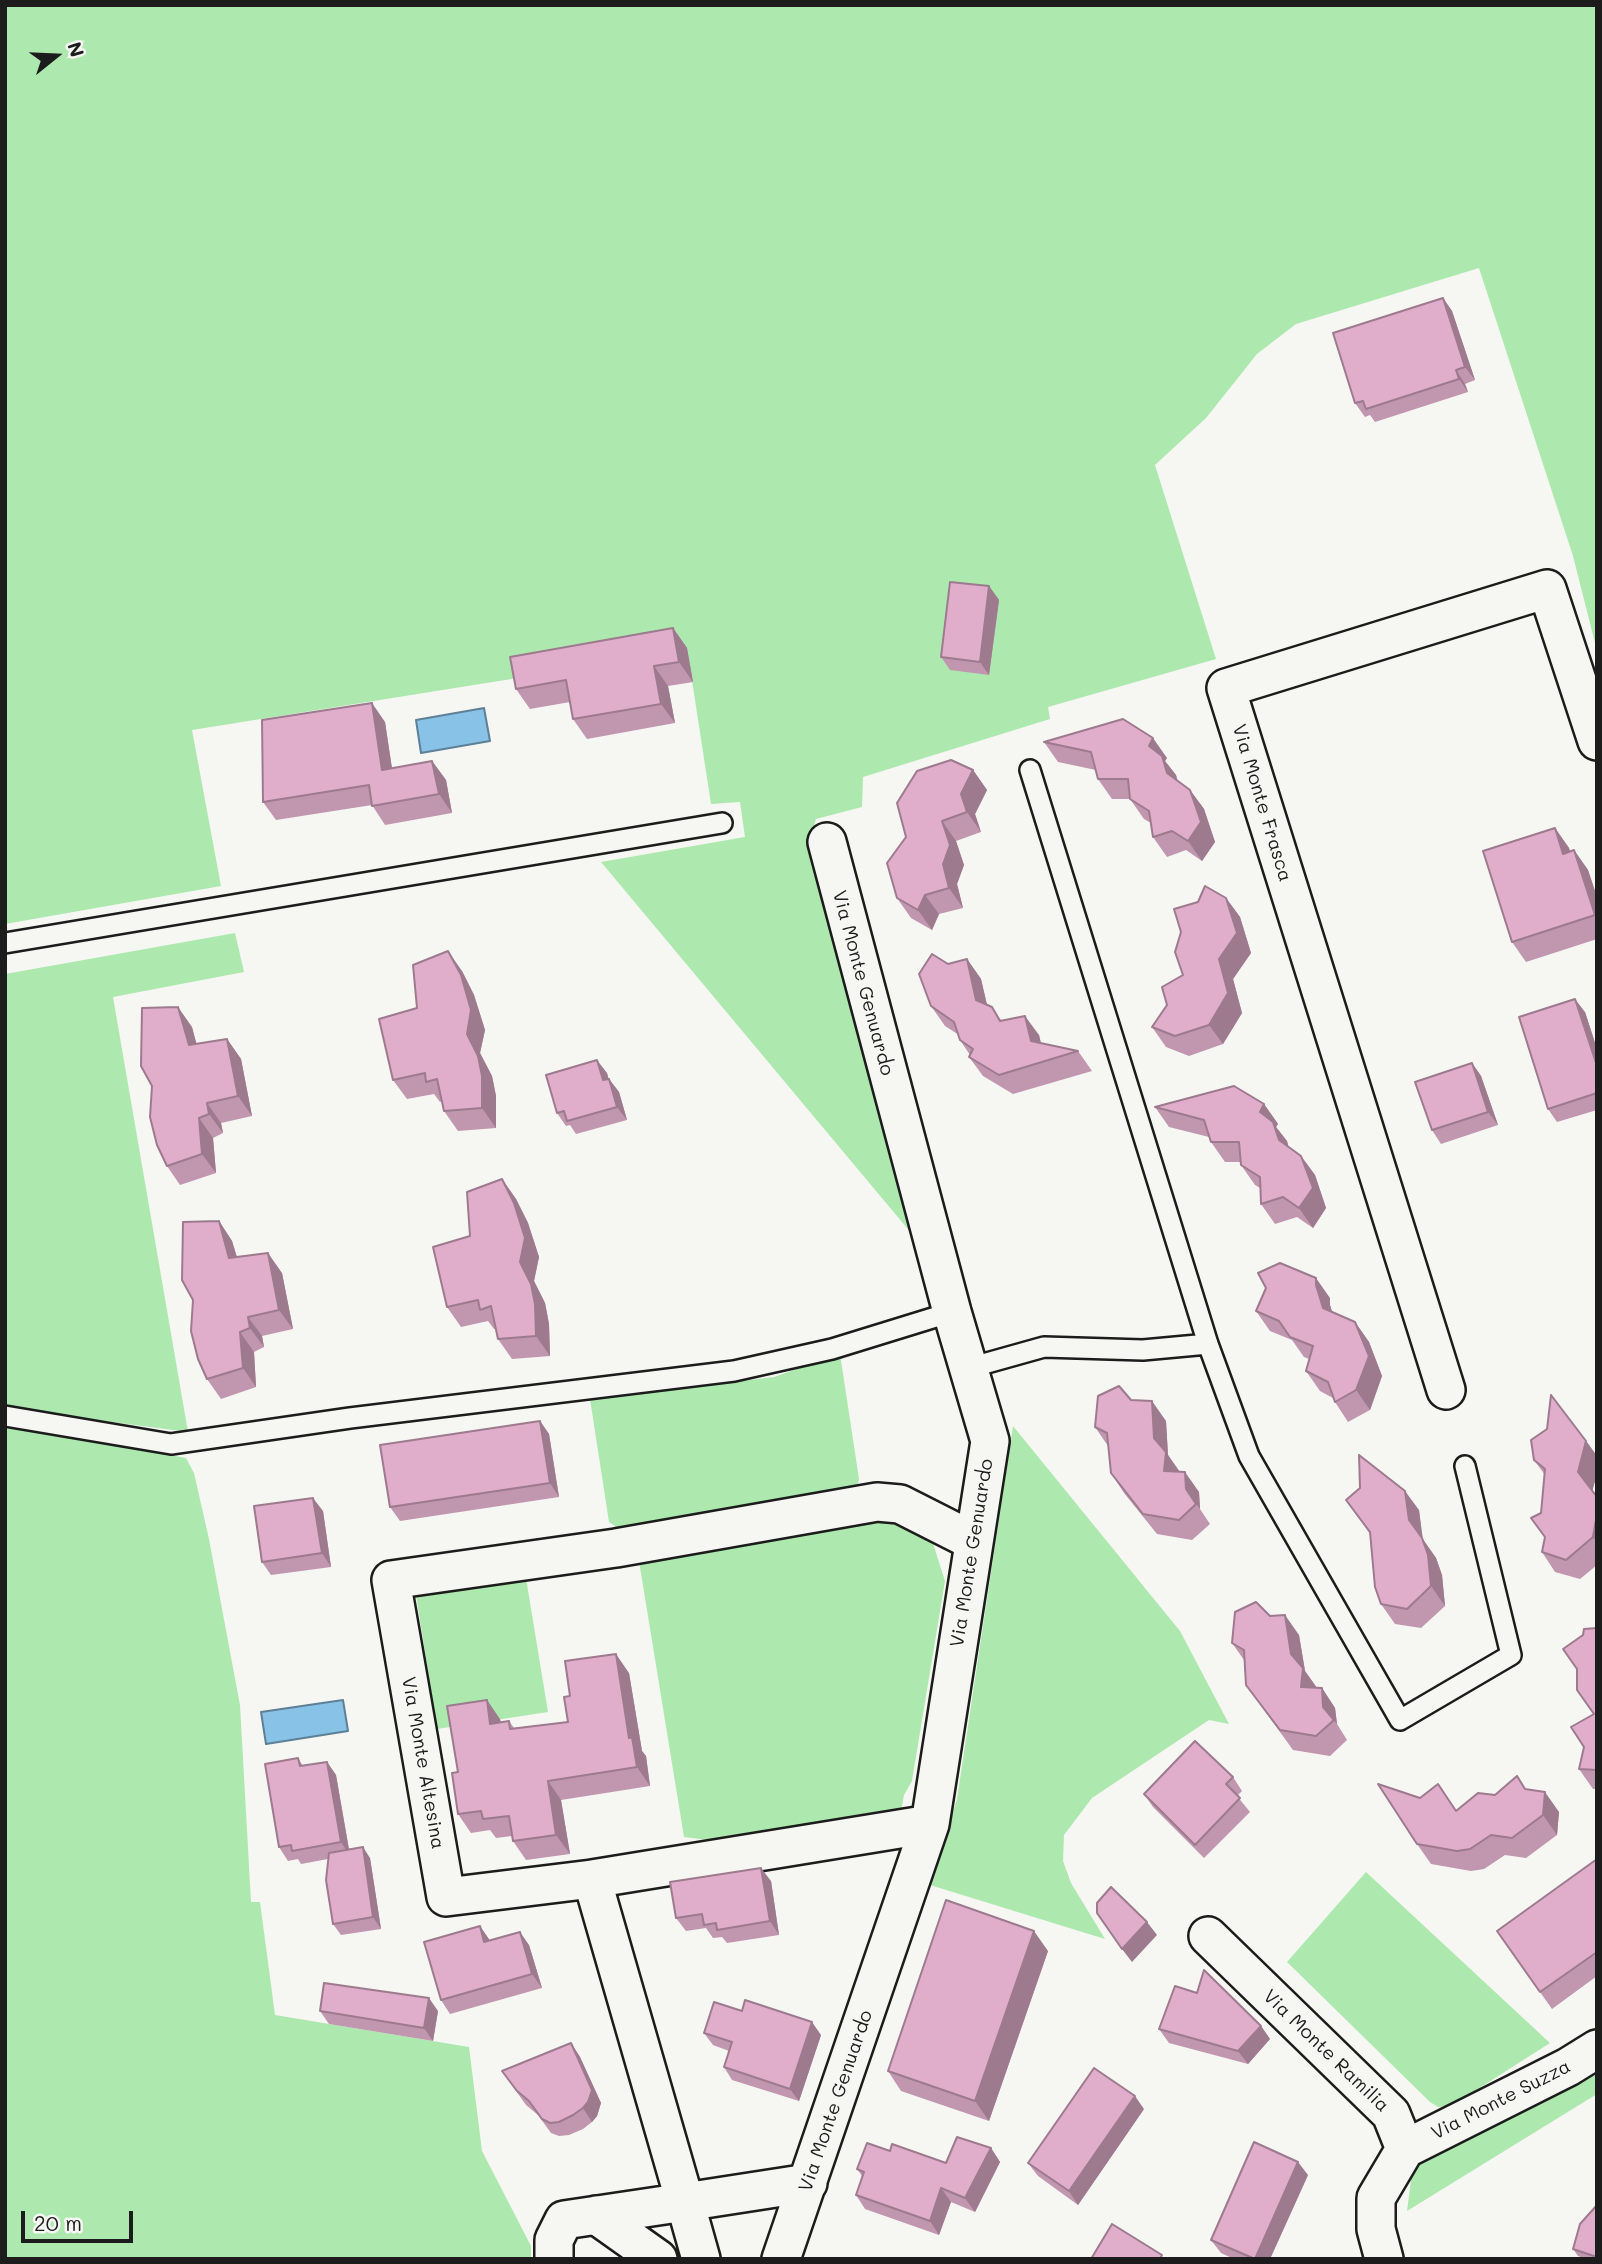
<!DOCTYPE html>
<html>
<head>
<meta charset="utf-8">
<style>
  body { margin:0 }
  #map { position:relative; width:1602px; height:2264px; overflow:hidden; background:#f6f6f2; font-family:Mali,sans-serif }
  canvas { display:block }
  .frame { position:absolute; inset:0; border:7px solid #1c1c1c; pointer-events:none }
  .north { position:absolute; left:21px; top:21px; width:70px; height:70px; -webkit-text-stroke:5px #f6f6f2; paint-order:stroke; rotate:72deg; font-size:19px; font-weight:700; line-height:28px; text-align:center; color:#1c1c1c }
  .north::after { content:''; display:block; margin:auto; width:24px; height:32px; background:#1c1c1c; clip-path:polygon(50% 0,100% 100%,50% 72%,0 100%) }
  .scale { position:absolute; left:21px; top:2211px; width:112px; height:32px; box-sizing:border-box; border:4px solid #1c1c1c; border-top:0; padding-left:9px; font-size:21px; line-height:24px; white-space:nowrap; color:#1c1c1c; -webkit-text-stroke:5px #f6f6f2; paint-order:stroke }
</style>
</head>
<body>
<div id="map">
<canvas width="1602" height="2264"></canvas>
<div class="frame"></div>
<div class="north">N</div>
<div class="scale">20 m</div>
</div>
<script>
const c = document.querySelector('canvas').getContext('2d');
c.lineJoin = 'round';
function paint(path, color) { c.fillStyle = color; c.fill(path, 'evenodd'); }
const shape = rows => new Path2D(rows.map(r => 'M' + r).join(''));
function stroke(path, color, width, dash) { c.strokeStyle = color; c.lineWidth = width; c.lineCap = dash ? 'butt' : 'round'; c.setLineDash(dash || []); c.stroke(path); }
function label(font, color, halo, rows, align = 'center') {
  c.font = font + ' Mali,sans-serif'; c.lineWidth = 5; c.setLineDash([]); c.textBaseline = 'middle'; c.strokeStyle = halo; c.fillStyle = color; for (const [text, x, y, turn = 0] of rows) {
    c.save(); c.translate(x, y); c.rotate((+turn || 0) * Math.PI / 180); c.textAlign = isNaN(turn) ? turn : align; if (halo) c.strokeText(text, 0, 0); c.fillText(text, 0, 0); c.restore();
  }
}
paint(shape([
  [5,5,1597,5,1597,651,1573,556,1479,268,1296,324,1257,354,1206,418,1155,465,1216,659,1048,707,1050,719,863,777,862,807,816,819,811,835,917,1240,601,862,745,837,740,802,711,804,687,648,524,677,192,730,221,886,5,924],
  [235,933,244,972,113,997,188,1432,5,1408,5,974],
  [840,1354,859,1479,855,1498,624,1532,609,1522,590,1399,774,1377],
  [1013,1426,1180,1631,1229,1724,1209,1720,1092,1798,1064,1835,1063,1861,1071,1883,1105,1939,930,1885,957,1799],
  [5,1428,49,1433,186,1458,194,1473,209,1539,240,1705,251,1902,260,1902,275,2015,469,2047,482,2151,531,2246,531,2259,5,2259],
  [872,1515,898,1519,931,1537,945,1581,912,1781,904,1795,901,1811,724,1842,684,1837,639,1561],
  [526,1578,548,1712,437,1729,416,1595],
  [1366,1872,1550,2043,1451,2106,1438,2107,1430,2102,1287,1962],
  [1597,2072,1597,2094,1407,2211,1412,2173,1429,2155]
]), '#ade9af');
const water = shape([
  [484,708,490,741,421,753,416,720,484,708],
  [343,1700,348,1731,266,1744,261,1712,343,1700]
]);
paint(water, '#88c3e7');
stroke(water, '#5d8096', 2);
const service = shape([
  [1030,770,1208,1344,1249,1456,1400,1720,1511,1655,1465,1466],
  [5,943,722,823],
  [969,1368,1044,1347,1143,1350,1208,1344],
  [5,1416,171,1444,350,1418,734,1371,832,1349,952,1312]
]);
const minor = shape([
  [1446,1390,1226,688,1547,589,1597,741],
  [592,1879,930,1824],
  [1208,1936,1391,2114,1405,2149,1376,2198,1376,2229,1384,2259],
  [1405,2149,1568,2067,1597,2049],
  [596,2215,658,2259],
  [554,2259,554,2240,564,2220,685,2202,592,1879,446,1897,391,1580,616,1548,877,1502,900,1504,973,1541],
  [701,2259,685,2202,808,2183],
  [781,2259,930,1824,990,1441,952,1312,827,842]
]);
stroke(service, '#1c1c1c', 24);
stroke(minor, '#1c1c1c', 42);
stroke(service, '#f6f6f2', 19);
stroke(minor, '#f6f6f2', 37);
paint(shape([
  [1443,298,1452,311,1475,380,1465,384,1468,392,1375,422,1370,415,1365,417,1355,403],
  [989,586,999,600,989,675,950,670,941,657],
  [673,628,687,648,693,682,668,686,675,723,587,739,573,719,570,702,530,709,516,689],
  [385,722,392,768,432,761,446,780,452,813,385,825,372,805,276,820,263,802],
  [1044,742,1167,758,1165,761,1176,775,1177,780,1190,790,1204,809,1215,842,1202,861,1186,850,1167,857,1153,837,1151,823,1144,819,1130,799,1112,799,1098,779,1096,770,1058,762],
  [973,770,987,790,975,814,981,832,956,841,964,865,957,884,963,908,939,914,932,930,911,918,897,898,906,837],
  [1555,828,1569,848,1570,852,1574,850,1588,870,1597,897,1597,939,1526,962,1512,942],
  [1226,898,1240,917,1251,953,1233,979,1242,1013,1223,1044,1189,1056,1166,1047,1152,1027,1167,1005],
  [967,959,981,979,987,1004,1002,1021,1039,1035,1041,1043,1078,1051,1092,1071,1013,1094,983,1076,969,1057,970,1055,960,1040,959,1035,945,1026,931,1006,948,964],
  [462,971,474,995,485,1030,480,1053,492,1076,496,1096,496,1128,458,1131,444,1111,442,1101,440,1102,434,1094,407,1099,393,1080,417,1008],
  [1585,1012,1597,1049,1597,1110,1557,1122,1548,1109],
  [192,1027,196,1044,227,1039,241,1059,252,1116,221,1123,223,1133,213,1138,216,1173,180,1185,167,1166],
  [1472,1063,1481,1076,1498,1125,1441,1144,1432,1130],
  [607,1073,608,1079,609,1079,619,1092,627,1120,576,1134,570,1125,566,1126,557,1113],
  [1264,1104,1278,1124,1276,1127,1287,1141,1288,1146,1301,1156,1315,1175,1326,1208,1313,1228,1297,1217,1275,1224,1261,1204,1260,1188,1255,1185,1241,1165,1241,1162,1225,1162,1211,1142,1209,1137,1169,1127,1155,1107],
  [502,1179,516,1199,528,1223,539,1257,534,1281,545,1303,549,1324,550,1356,512,1359,498,1339,496,1329,494,1329,488,1321,461,1327,447,1307,470,1236],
  [219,1221,232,1241,237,1257,282,1273,293,1329,262,1336,264,1347,254,1352,256,1387,221,1399,207,1379],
  [1330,1298,1330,1305,1332,1312,1355,1322,1369,1342,1382,1376,1370,1410,1348,1422,1335,1402,1333,1398,1320,1391,1306,1371,1309,1359,1304,1357,1292,1340,1270,1331,1256,1311],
  [1131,1400,1166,1421,1168,1455,1179,1472,1199,1492,1200,1509,1210,1524,1192,1540,1157,1534,1124,1493,1111,1473,1108,1446,1095,1427],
  [540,1421,549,1434,559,1497,400,1521,390,1507],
  [1586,1441,1597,1456,1597,1474,1592,1491,1597,1497,1597,1565,1580,1579,1555,1572,1542,1552,1545,1538,1541,1513,1545,1475,1534,1460],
  [1346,1500,1419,1510,1422,1538,1436,1558,1442,1575,1445,1606,1421,1628,1395,1624,1381,1604,1370,1534],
  [323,1511,331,1567,271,1575,262,1562],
  [1270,1616,1299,1635,1305,1671,1317,1688,1322,1688,1335,1708,1337,1724,1347,1740,1330,1756,1293,1750,1246,1685,1244,1660,1232,1643],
  [1597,1628,1597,1789,1593,1789,1579,1769,1594,1714],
  [629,1673,642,1751,646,1756,650,1786,561,1800,570,1854,526,1860,513,1841,512,1836,496,1838,490,1830,471,1833,458,1814,458,1772,500,1719,501,1722,509,1721,514,1728,568,1722,570,1696],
  [298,1758,303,1766,327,1762,336,1775,349,1849,370,1858,381,1929,341,1935,333,1924,328,1859,301,1864,298,1859,288,1861,279,1847],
  [1233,1777,1242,1791,1237,1796,1250,1812,1204,1858,1153,1807,1144,1794],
  [1526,1790,1559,1812,1557,1835,1526,1858,1505,1855,1484,1869,1471,1871,1431,1864,1417,1844,1456,1811,1495,1795],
  [1597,1859,1597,1976,1552,2009,1497,1931],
  [771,1881,779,1935,727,1943,722,1937,713,1938,706,1928,686,1931,676,1918],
  [490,1940,529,1945,542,1988,450,2014,441,2000],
  [1048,1951,989,2121,901,2091,888,2071],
  [320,2011,438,2011,433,2041,329,2024],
  [742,2011,821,2035,799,2101,732,2080,724,2067,729,2051,713,2045,704,2033],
  [1261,2026,1270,2039,1248,2064,1169,2043,1159,2029],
  [571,2043,580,2057,601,2103,597,2116,592,2122,583,2129,569,2135,559,2136,551,2133,538,2115,526,2105,502,2071],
  [1144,2109,1078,2205,1038,2176,1028,2163],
  [991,2148,1000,2162,975,2212,951,2202,939,2235,865,2209,856,2195,862,2176,857,2169,890,2151,946,2163],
  [1308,2175,1270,2259,1234,2259,1221,2253,1211,2240],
  [1597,2205,1597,2259,1586,2259,1578,2256,1573,2249]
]), '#c196af');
paint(shape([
  [1443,298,1452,311,1475,380,1465,367],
  [1456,370,1465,384,1468,392,1459,379],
  [989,586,999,600,989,675,980,662],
  [673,628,687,648,693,682,679,662],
  [654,666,668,686,675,723,661,704],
  [372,703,385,722,395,789,382,770],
  [1153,738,1167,758,1165,761,1176,775,1181,793,1149,746],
  [432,761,446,780,452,813,439,794],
  [973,770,987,790,975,814,981,832,967,812,961,794],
  [1190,790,1204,809,1215,842,1202,861,1188,841],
  [942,821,956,841,964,865,957,884,963,908,949,888,943,864],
  [1555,828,1569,848,1577,874,1563,854],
  [1574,850,1588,870,1597,897,1597,918,1595,915],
  [925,895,939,914,932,930,918,910],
  [1226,898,1240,917,1251,953,1233,979,1242,1013,1223,1044,1209,1025],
  [448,951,462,971,474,995,485,1030,480,1053,492,1076,496,1096,496,1128,482,1108],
  [967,959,981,979,990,1019,976,1000],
  [1575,999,1585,1012,1597,1049,1597,1066],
  [178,1007,192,1027,202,1064,189,1045],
  [1025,1016,1039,1035,1045,1061,1031,1041],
  [227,1039,241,1059,252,1116,238,1096],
  [597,1060,607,1073,613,1094,603,1080],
  [1472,1063,1481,1076,1498,1125,1488,1112],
  [609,1079,619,1092,627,1120,617,1107],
  [207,1103,221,1123,223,1133,209,1114],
  [1264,1104,1278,1124,1276,1127,1287,1141,1292,1159,1260,1112],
  [199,1118,213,1138,216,1173,202,1154],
  [1301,1156,1315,1175,1326,1208,1313,1228,1299,1208],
  [502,1179,516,1199,528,1223,539,1257,534,1281,545,1303,549,1324,550,1356,536,1336],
  [219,1221,232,1241,243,1278,229,1258],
  [268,1253,282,1273,293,1329,279,1310],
  [1316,1278,1330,1298,1330,1305,1337,1328,1323,1308,1316,1285],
  [248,1317,262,1336,264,1347,250,1328],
  [1355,1322,1369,1342,1382,1376,1370,1410,1356,1390],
  [240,1332,254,1352,256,1387,243,1368],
  [1152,1401,1166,1421,1168,1455,1180,1472,1164,1471,1154,1438],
  [540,1421,549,1434,559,1497,550,1483],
  [1586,1441,1597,1456,1597,1474,1592,1492,1578,1472],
  [1185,1472,1199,1492,1200,1509,1186,1489],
  [1405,1491,1419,1510,1423,1540,1409,1520],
  [313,1498,323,1511,331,1567,322,1553],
  [1597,1514,1597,1542,1593,1537],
  [1422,1538,1436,1558,1442,1575,1445,1606,1431,1586],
  [1285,1615,1299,1635,1305,1671,1317,1688,1301,1687,1291,1654],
  [616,1654,629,1673,642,1751,646,1756,650,1786,637,1767,629,1738],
  [1322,1688,1335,1708,1337,1724,1323,1707],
  [487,1700,500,1719,504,1743,490,1724],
  [327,1762,336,1775,350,1856,341,1842],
  [548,1781,561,1800,570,1854,556,1835],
  [1545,1792,1559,1812,1557,1835,1543,1815],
  [363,1847,370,1858,381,1929,373,1917],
  [761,1868,771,1881,779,1935,770,1921],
  [1147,1922,1157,1935,1132,1962,1122,1949],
  [480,1926,489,1939,494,1955,484,1942],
  [1034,1931,1048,1951,989,2121,975,2101],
  [520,1932,529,1945,542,1988,532,1974],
  [429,1998,438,2011,433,2041,424,2028],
  [812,2022,821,2035,799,2101,790,2089],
  [1261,2026,1270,2039,1248,2064,1238,2051],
  [571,2043,580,2057,601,2103,597,2116,592,2122,583,2108],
  [1135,2096,1144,2109,1078,2205,1069,2191],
  [991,2148,1000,2162,975,2212,965,2198],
  [1298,2162,1308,2175,1270,2259,1255,2259],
  [941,2188,951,2202,939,2235,930,2221]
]), '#9d7a8e');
const building = shape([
  [1443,298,1465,367,1456,370,1459,379,1366,409,1363,401,1355,403,1333,333,1443,298],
  [950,582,989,586,980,662,941,657,950,582],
  [673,628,679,662,654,666,661,704,573,719,566,680,516,689,510,657,673,628],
  [372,703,382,770,432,761,439,794,372,806,369,785,263,802,262,720,372,703],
  [1123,719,1153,738,1149,746,1162,756,1167,773,1190,790,1201,822,1188,841,1172,831,1153,837,1149,811,1130,799,1128,779,1098,779,1091,752,1044,742,1123,719],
  [951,760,973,770,961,794,967,812,942,821,950,845,943,864,949,888,925,895,918,910,897,898,887,863,906,837,897,803,917,771,951,760],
  [1555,828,1563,854,1574,850,1595,915,1512,942,1483,851,1555,828],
  [1205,886,1226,898,1237,933,1219,959,1228,993,1209,1025,1175,1036,1152,1027,1167,1005,1162,987,1183,975,1175,952,1181,932,1174,909,1198,902,1205,886],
  [448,951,461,975,471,1010,467,1034,478,1056,482,1076,482,1108,444,1111,437,1079,426,1082,425,1073,393,1080,379,1019,417,1008,413,965,448,951],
  [932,954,948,964,967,959,976,1000,992,1007,1000,1021,1025,1016,1031,1041,1078,1051,999,1075,969,1057,973,1049,960,1040,954,1022,931,1006,919,974,932,954],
  [1575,999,1597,1066,1597,1093,1548,1109,1519,1017,1575,999],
  [178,1007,189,1045,227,1039,238,1096,207,1103,209,1114,199,1118,202,1154,167,1166,157,1145,150,1117,152,1086,141,1066,142,1008,178,1007],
  [597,1060,603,1080,609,1079,617,1107,567,1121,564,1111,557,1113,546,1075,597,1060],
  [1472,1063,1488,1112,1432,1130,1415,1082,1472,1063],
  [1234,1086,1264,1104,1260,1112,1273,1122,1279,1140,1301,1156,1313,1188,1299,1208,1283,1197,1261,1204,1260,1177,1241,1165,1239,1142,1211,1142,1204,1120,1155,1107,1234,1086],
  [502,1179,514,1203,525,1238,520,1262,531,1284,535,1304,536,1336,498,1339,491,1306,480,1310,478,1300,447,1307,433,1247,470,1236,467,1192,502,1179],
  [219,1221,229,1258,268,1253,279,1310,248,1317,250,1328,240,1332,243,1368,207,1379,198,1359,191,1331,193,1300,182,1280,183,1222,219,1221],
  [1280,1263,1316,1278,1316,1285,1323,1308,1355,1322,1369,1356,1356,1390,1335,1402,1328,1382,1306,1371,1313,1346,1290,1337,1279,1321,1256,1311,1266,1288,1258,1273,1280,1263],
  [1119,1386,1131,1400,1152,1401,1154,1438,1166,1452,1164,1471,1185,1472,1186,1489,1196,1504,1179,1520,1143,1514,1111,1473,1107,1433,1095,1427,1098,1396,1119,1386],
  [1551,1395,1586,1441,1578,1472,1597,1497,1597,1514,1593,1537,1566,1560,1542,1552,1545,1537,1531,1518,1541,1513,1545,1469,1534,1460,1531,1440,1547,1429,1551,1395],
  [540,1421,550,1483,390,1507,380,1445,540,1421],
  [1359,1455,1405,1491,1409,1520,1422,1538,1428,1555,1431,1586,1407,1609,1381,1604,1375,1587,1370,1532,1346,1500,1360,1488,1359,1455],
  [313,1498,322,1553,262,1562,254,1506,313,1498],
  [1256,1602,1270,1616,1285,1615,1291,1654,1303,1668,1301,1687,1322,1688,1323,1707,1334,1720,1316,1736,1280,1730,1246,1685,1244,1650,1232,1643,1235,1612,1256,1602],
  [1597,1628,1597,1770,1579,1769,1584,1747,1571,1727,1594,1714,1577,1690,1577,1669,1563,1649,1583,1635,1584,1629,1597,1628],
  [616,1654,629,1738,632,1737,637,1767,548,1781,556,1835,513,1841,509,1816,483,1819,481,1811,458,1814,452,1773,458,1772,447,1706,487,1700,490,1724,509,1721,510,1729,568,1722,564,1697,570,1696,565,1661,616,1654],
  [1195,1741,1233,1777,1226,1784,1240,1798,1195,1845,1144,1794,1195,1741],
  [298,1758,300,1766,327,1762,341,1842,292,1851,291,1845,279,1847,265,1764,298,1758],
  [1517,1776,1525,1789,1545,1792,1543,1815,1512,1838,1491,1835,1470,1849,1457,1851,1417,1844,1378,1784,1420,1798,1438,1784,1456,1811,1478,1793,1495,1795,1517,1776],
  [363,1847,373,1917,333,1924,326,1880,329,1853,363,1847],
  [1597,1859,1597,1952,1540,1992,1497,1931,1597,1859],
  [761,1868,770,1921,717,1930,716,1923,704,1925,702,1914,676,1918,670,1882,761,1868],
  [1111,1887,1147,1922,1122,1949,1097,1913,1097,1903,1111,1887],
  [946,1900,1034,1931,975,2101,888,2071,946,1900],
  [480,1926,484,1942,520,1932,532,1974,441,2000,424,1942,480,1926],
  [1204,1970,1261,2026,1238,2051,1159,2029,1175,1986,1197,1993,1204,1970],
  [324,1983,429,1998,424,2028,320,2011,324,1983],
  [745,2000,812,2022,790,2089,724,2067,732,2042,704,2033,714,2002,742,2011,745,2000],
  [571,2043,592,2090,588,2102,583,2108,573,2115,559,2122,550,2123,542,2119,529,2101,517,2091,502,2071,571,2043],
  [1094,2068,1135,2096,1069,2191,1028,2163,1094,2068],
  [957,2137,991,2148,965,2198,941,2188,930,2221,856,2195,864,2172,857,2169,867,2143,890,2151,892,2144,946,2163,957,2137],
  [1254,2142,1298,2162,1255,2259,1211,2240,1254,2142],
  [1597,2205,1597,2257,1573,2249,1580,2224,1597,2205],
  [1112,2224,1162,2255,1160,2259,1091,2259,1112,2224]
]);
paint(building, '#e0aecb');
stroke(building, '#9d7a8e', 2);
label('19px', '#1c1c1c', '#f6f6f2', [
  ["Via Monte Frasca",1262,803,73],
  ["Via Monte Genuardo",863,983,75],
  ["Via Monte Genuardo",972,1553,-81],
  ["Via Monte Altesina",423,1763,80],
  ["Via Monte Ramilia",1326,2051,44],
  ["Via Monte Suzza",1501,2100,-27],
  ["Via Monte Genuardo",836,2101,-71]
]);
</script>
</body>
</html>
